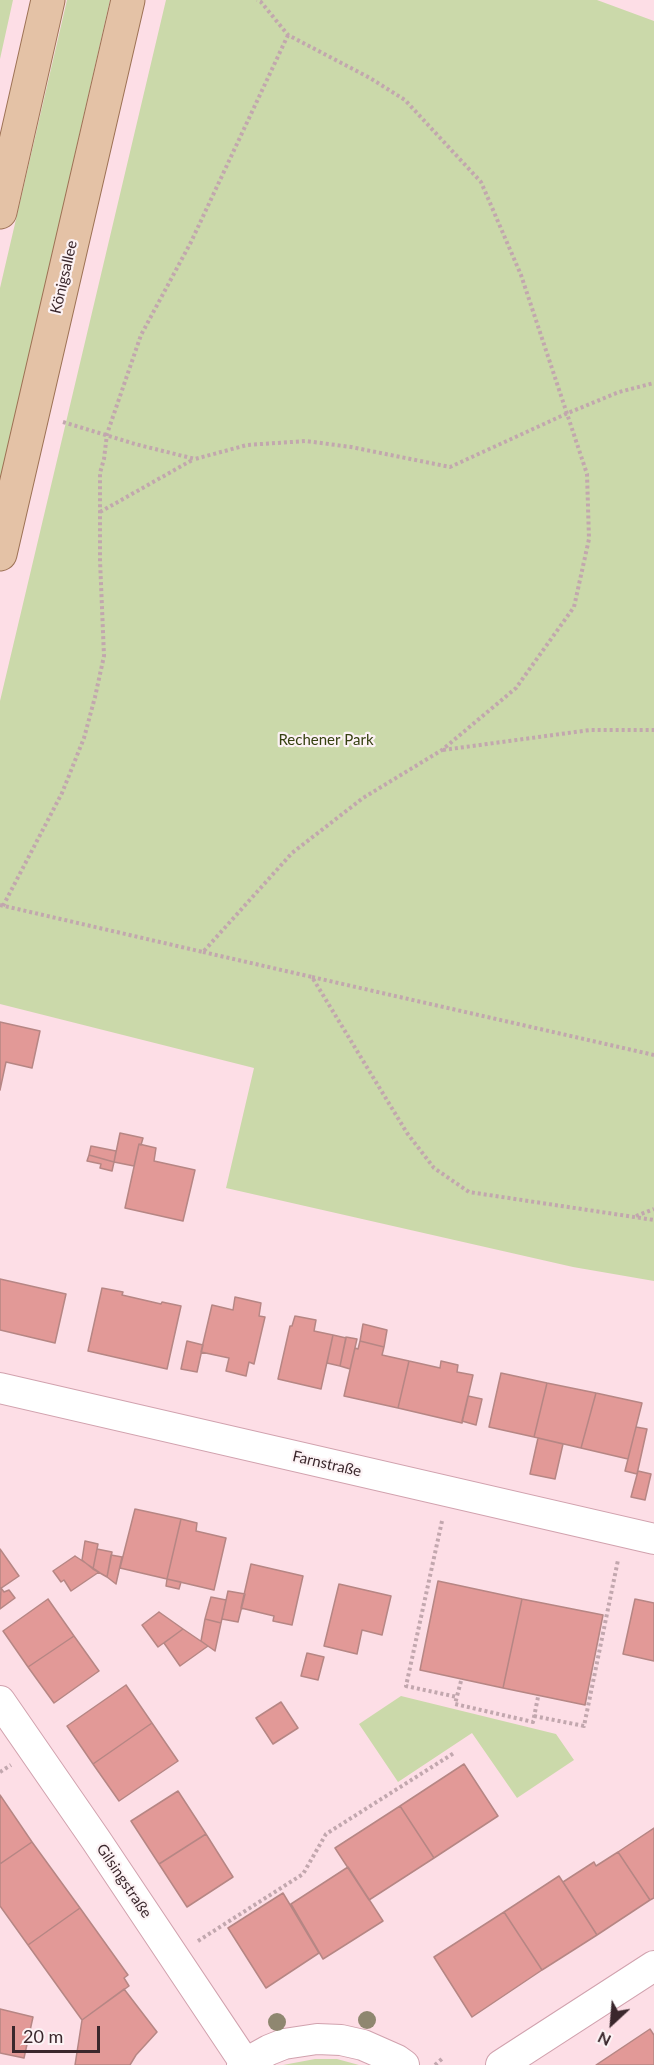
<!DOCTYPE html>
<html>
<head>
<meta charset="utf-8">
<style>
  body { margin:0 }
  #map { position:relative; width:654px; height:2065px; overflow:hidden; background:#fddee6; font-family:Lato,sans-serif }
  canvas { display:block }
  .north { position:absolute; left:582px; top:1993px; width:60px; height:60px; -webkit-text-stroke:4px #fcf2f4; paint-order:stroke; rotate:206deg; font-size:16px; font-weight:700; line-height:24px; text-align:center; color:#3a272c }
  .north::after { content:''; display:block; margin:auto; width:21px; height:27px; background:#3a272c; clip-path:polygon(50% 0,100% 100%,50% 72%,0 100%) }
  .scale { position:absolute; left:12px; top:2026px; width:88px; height:27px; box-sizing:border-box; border:3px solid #3a272c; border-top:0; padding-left:8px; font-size:18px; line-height:21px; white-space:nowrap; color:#3a272c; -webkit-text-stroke:4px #fcf2f4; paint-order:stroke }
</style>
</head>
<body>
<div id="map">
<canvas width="654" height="2065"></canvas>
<div class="north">N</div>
<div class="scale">20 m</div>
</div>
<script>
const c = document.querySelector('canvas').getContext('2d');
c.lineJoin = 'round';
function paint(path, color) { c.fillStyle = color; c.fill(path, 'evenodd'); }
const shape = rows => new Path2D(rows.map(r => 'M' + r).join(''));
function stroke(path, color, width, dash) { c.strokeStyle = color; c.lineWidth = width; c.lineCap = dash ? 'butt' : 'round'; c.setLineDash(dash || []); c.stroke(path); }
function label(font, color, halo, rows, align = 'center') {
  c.font = font + ' Lato,sans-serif'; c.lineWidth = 4.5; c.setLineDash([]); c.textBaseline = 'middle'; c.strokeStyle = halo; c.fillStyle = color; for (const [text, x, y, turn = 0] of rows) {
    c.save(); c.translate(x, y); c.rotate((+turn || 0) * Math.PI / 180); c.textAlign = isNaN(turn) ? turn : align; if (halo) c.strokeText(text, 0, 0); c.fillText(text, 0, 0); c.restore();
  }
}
paint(shape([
  [0,0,13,0,0,59],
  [67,0,110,0,0,483,0,288],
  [166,0,597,0,654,21,654,1281,573,1267,226,1188,254,1068,0,1004,0,701],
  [401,1696,556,1734,574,1760,517,1798,472,1733,398,1782,359,1724],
  [315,2059,337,2059,359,2065,283,2065]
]), '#cbd9aa');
const building = shape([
  [0,1022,40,1031,32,1068,6,1062,0,1090,0,1022],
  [120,1133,143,1138,141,1145,139,1144,134,1166,114,1162,120,1133],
  [139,1144,156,1148,154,1161,195,1170,183,1221,125,1208,139,1144],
  [91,1146,116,1151,114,1162,89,1155,91,1146],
  [89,1155,114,1162,112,1171,100,1168,101,1164,87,1161,89,1155],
  [0,1279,66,1294,55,1343,0,1330,0,1279],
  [102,1288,123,1292,122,1295,161,1304,162,1302,181,1306,167,1369,88,1351,102,1288],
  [235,1297,261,1303,259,1316,265,1317,254,1364,249,1362,246,1376,226,1371,229,1358,201,1352,212,1305,233,1310,235,1297],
  [295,1316,316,1320,314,1331,333,1335,321,1389,278,1379,290,1326,292,1326,295,1316],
  [363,1324,387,1330,384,1347,360,1341,363,1324],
  [333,1335,346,1338,340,1366,327,1363,333,1335],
  [346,1337,357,1339,350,1369,340,1366,346,1337],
  [187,1341,203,1345,197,1372,181,1369,187,1341],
  [360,1341,384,1347,382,1355,409,1361,398,1408,344,1396,355,1348,358,1349,360,1341],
  [409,1361,440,1368,441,1361,458,1365,457,1372,473,1375,462,1423,398,1408,409,1361],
  [501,1373,547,1383,534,1437,489,1427,501,1373],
  [547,1383,596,1393,581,1448,534,1437,547,1383],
  [596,1393,642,1403,628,1459,581,1448,596,1393],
  [468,1396,482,1399,476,1425,462,1421,468,1396],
  [636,1427,647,1429,637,1474,625,1471,636,1427],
  [538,1438,563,1444,555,1479,530,1474,538,1438],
  [638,1471,651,1474,645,1500,631,1497,638,1471],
  [135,1509,181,1519,167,1579,120,1568,135,1509],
  [181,1519,197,1523,196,1531,226,1538,214,1590,167,1579,181,1519],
  [85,1541,98,1544,93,1569,82,1560,85,1541],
  [0,1549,19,1576,0,1589,0,1549],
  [97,1549,112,1552,107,1577,93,1569,97,1549],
  [111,1555,122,1557,116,1584,107,1577,111,1555],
  [75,1556,99,1572,71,1591,64,1580,61,1582,53,1571,75,1556],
  [251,1564,303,1576,292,1625,273,1621,274,1616,241,1608,251,1564],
  [167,1579,181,1582,179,1589,166,1586,167,1579],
  [438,1581,522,1599,503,1688,420,1670,438,1581],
  [339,1584,391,1596,382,1635,362,1630,357,1654,324,1646,339,1584],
  [1,1588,4,1592,9,1590,15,1598,0,1609,1,1588],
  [228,1591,245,1594,238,1622,222,1619,228,1591],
  [211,1597,226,1600,221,1623,205,1619,211,1597],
  [48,1599,74,1636,28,1667,3,1631,48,1599],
  [522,1599,603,1615,585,1705,503,1688,522,1599],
  [635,1599,654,1603,654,1661,623,1654,635,1599],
  [159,1612,183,1629,158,1647,142,1625,159,1612],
  [205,1619,221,1623,215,1651,201,1641,205,1619],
  [183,1629,208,1646,180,1666,164,1643,183,1629],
  [74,1636,99,1671,54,1703,28,1667,74,1636],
  [307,1653,324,1657,318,1680,301,1676,307,1653],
  [126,1685,152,1723,93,1764,67,1726,126,1685],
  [281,1702,298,1728,273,1744,256,1718,281,1702],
  [152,1723,178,1761,119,1801,93,1764,152,1723],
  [464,1764,498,1816,434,1858,400,1806,464,1764],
  [178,1791,206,1834,159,1864,131,1821,178,1791],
  [0,1795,32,1842,0,1864,0,1795],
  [400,1806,434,1858,369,1900,335,1848,400,1806],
  [654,1828,654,1898,650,1900,618,1852,654,1828],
  [206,1834,233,1877,187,1907,159,1864,206,1834],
  [32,1842,80,1908,28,1945,0,1906,0,1864,32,1842],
  [618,1852,650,1900,597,1935,563,1882,594,1862,596,1866,618,1852],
  [348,1867,383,1921,323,1959,291,1904,348,1867],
  [559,1876,597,1935,542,1970,504,1912,559,1876],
  [283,1893,319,1953,266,1988,228,1928,283,1893],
  [80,1908,128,1975,124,1978,129,1986,82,2020,28,1945,80,1908],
  [504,1912,542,1970,472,2017,434,1957,504,1912],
  [124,1989,157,2032,136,2055,130,2065,75,2065,82,2020,124,1989],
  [0,2009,33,2017,24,2058,0,2053,0,2009],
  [650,2029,654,2035,654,2065,596,2065,650,2029]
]);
paint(building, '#e29997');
stroke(building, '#b68684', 1.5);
const street = shape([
  [0,1388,654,1539],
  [0,1701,96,1840,245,2063],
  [242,2065,269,2050,284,2044,317,2039,341,2040,363,2045,397,2060,404,2065],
  [501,2065,654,1966]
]);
const primary = shape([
  [0,212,48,0],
  [0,554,128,0]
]);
stroke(street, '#d1a2ae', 32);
stroke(primary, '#9d7255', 35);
stroke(shape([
  [63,422,135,444,195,459,247,445,306,441,351,447,450,467,568,413,619,392,654,383],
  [100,512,194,459],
  [443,750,590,730,654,730],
  [0,905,203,952,292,853,363,798,442,750,516,688,574,607,589,539,587,474,521,275,481,182,405,100,370,78,288,35,261,2,257,0],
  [3,906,62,793,84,738,95,697,104,656,100,560,100,473,104,459,107,434,141,335,191,242,288,35],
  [203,952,312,977,407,1133,434,1168,469,1192,654,1220],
  [312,977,654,1055],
  [636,1216,654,1209],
  [442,1521,406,1686,457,1697],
  [461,1681,455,1704,533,1722,538,1697],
  [534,1716,584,1726,618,1560],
  [0,1772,11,1765],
  [198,1941,303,1874,326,1834,454,1753],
  [435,2065,443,2058]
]), '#c2a7ae', 4, [3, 3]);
stroke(street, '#fff', 30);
stroke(primary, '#e4c2a6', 33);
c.fillStyle = '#8f8770';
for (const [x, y] of [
  [367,2020],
  [277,2022]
]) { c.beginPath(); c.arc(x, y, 9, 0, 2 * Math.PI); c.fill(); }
label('15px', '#3a272c', '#fcf2f4', [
  ["Königsallee",64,277,-77],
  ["Farnstraße",327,1464,13],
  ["Gilsingstraße",124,1881,56]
]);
label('15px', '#354010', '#fcf2f4', [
  ["Rechener Park",326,740]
]);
</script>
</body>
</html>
